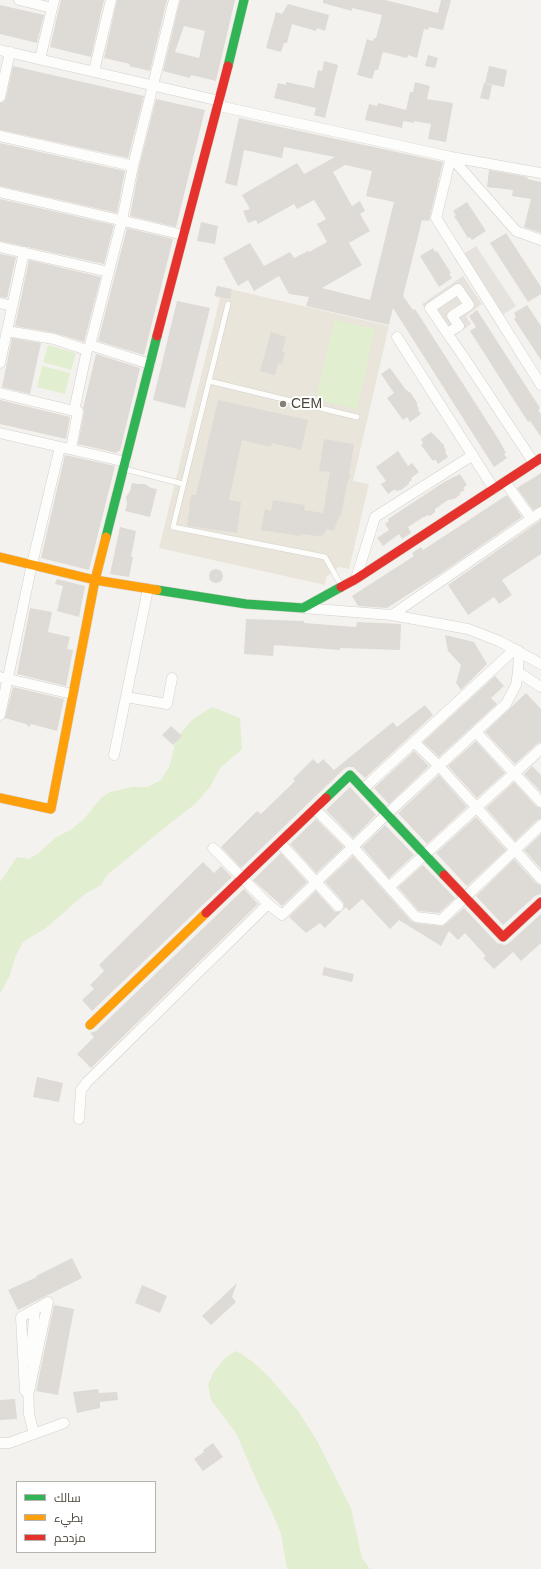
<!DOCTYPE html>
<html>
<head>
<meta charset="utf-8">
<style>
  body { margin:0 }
  #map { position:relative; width:541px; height:1569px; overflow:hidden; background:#f4f2ee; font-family:Arial,Cairo,sans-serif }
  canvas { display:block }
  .legend { position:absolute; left:16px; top:1481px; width:140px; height:72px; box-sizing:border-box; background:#fff; border:1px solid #b7b4b0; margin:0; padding:5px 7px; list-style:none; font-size:12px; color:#4b4439 }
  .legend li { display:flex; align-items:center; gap:8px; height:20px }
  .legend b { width:20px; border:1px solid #b7b4b0 }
</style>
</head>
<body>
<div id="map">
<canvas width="541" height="1569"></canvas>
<ul class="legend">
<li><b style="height:5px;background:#30b455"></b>سالك</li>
<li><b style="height:5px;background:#ff9f0a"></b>بطيء</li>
<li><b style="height:5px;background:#e5322d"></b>مزدحم</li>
</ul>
</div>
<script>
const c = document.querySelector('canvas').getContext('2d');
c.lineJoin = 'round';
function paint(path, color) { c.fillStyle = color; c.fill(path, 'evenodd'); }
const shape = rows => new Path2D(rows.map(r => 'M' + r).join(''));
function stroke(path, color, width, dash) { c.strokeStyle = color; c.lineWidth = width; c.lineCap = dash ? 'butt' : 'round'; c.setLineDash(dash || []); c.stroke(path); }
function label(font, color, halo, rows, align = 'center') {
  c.font = font + ' Arial,sans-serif'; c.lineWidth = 4; c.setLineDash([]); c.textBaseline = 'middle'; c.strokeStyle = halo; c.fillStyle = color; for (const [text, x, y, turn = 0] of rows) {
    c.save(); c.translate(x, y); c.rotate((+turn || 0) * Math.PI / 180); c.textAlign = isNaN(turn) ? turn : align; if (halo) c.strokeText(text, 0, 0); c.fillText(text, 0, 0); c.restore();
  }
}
paint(shape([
  [217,286,389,326,353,481,369,484,349,569,339,567,326,577,325,585,159,548,220,298,214,296]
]), '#eae5da');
paint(shape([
  [334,320,375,329,357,409,316,400],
  [48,345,76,353,71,370,43,362],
  [42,366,70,373,65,394,37,387],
  [212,707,240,718,242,749,220,768,210,787,194,805,173,821,107,875,101,885,85,894,46,928,23,942,15,958,10,975,0,994,0,882,17,857,29,859,40,852,55,838,72,829,84,819,101,798,110,792,132,787,147,787,161,780,170,765,175,743,180,734,193,719],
  [236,1351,242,1354,254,1363,269,1377,299,1412,317,1441,351,1508,362,1558,370,1569,287,1569,281,1534,272,1512,259,1486,236,1433,211,1400,208,1385,213,1373,225,1358]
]), '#e1eecf');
paint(shape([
  [476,246,516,306,495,320,455,259],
  [463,276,482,304,466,316,471,324,447,341,422,304]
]), '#e6e3df');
paint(shape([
  [61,0,104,0,91,57,50,47],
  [117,0,167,0,150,71,129,66,130,64,104,58],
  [180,0,235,0,216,81,191,75,190,78,163,71],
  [184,26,205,31,199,58,175,52],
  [323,0,385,0,438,13,441,0,451,0,443,30,429,27,428,30,424,29,417,58,408,55,407,58,383,52,378,70,375,70,372,79,357,75,367,39,373,41,374,38,376,38,382,15,352,8,352,11,323,3],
  [288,4,329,15,325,31,317,28,316,31,292,24,287,43,284,43,281,52,266,48,276,12,282,14],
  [0,5,44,15,37,43,0,34],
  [428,55,438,58,435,68,425,66],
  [324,61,338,65,325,118,314,115,316,108,274,98,278,83,286,85,286,82,314,88,318,70,322,71],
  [13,66,144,96,128,158,0,130,0,103,4,102,6,98],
  [489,66,507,70,504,87,485,83],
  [415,82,430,86,427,99,453,103,446,142,428,139,431,124,414,121,414,123,403,121,402,128,365,120,369,104,377,106,378,103,406,110,410,92,413,92],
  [484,83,492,85,489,100,480,98],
  [156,99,205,110,176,227,130,216,139,167],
  [239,118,443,162,429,221,422,220,403,296,413,310,415,309,499,440,506,453,504,454,507,458,494,467,393,308,389,325,306,306,309,297,289,294,279,276,254,291,248,280,238,286,223,258,250,243,264,266,290,252,294,258,308,251,309,252,327,242,317,224,326,219,314,200,297,209,294,204,258,224,256,220,248,223,243,211,250,209,242,195,297,163,304,174,335,157,284,147,282,158,244,150,237,186,225,183],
  [345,165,372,171,366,196,394,202,370,300,322,288,362,265,349,243,370,231,360,214,365,211,360,201,352,206,333,172],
  [0,143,125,171,117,213,0,186],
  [489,170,528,177,527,179,541,182,541,233,524,227,531,199,512,196,513,190,487,187],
  [0,199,114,225,104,264,0,241],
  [467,202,486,231,472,240,470,237,468,238,454,216,456,215,453,211],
  [201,222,218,226,215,244,197,241],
  [127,228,173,239,144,355,98,341],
  [506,233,541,287,541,294,528,302,490,243],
  [433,248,435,252,437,251,451,273,449,274,452,278,439,287,420,256],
  [0,254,16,257,7,298,0,297],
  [29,260,101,277,84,342,55,333,15,326],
  [217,286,232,289,230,299,215,296],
  [177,301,210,308,185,408,153,400],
  [527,305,541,326,541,360,514,319,516,317,514,313],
  [477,310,540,408,538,410,541,414,541,437,530,421,528,422,470,331,476,327,469,316],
  [271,332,286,337,282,352,285,353,282,364,278,363,275,375,260,371],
  [12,338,41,343,30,394,2,387],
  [96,354,140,368,120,451,118,451,117,453,78,444,84,412,83,408],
  [390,368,406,390,411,393,417,403,417,406,419,409,418,410,421,414,410,422,407,417,403,420,387,398,394,393,381,374],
  [0,400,70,417,66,439,0,424],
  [218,400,308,420,301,450,272,443,271,447,242,440,229,500,241,502,237,533,187,526,191,495,196,495],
  [431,432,444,445,444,447,446,451,445,452,448,457,438,464,435,459,433,461,421,445,423,443,421,439],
  [324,439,354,444,349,475,351,476,347,484,341,516,340,516,336,524,334,531,327,529,322,536,318,536,301,534,300,536,261,530,265,509,271,511,273,500,305,505,304,510,323,513,330,472,319,471],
  [398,451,408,466,412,463,419,472,411,478,412,480,409,482,409,484,401,490,396,491,395,489,388,494,381,484,386,481,376,467],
  [65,455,115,466,89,570,41,558],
  [541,473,541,506,533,510,517,488],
  [460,474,467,485,463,488,465,490,460,493,460,495,454,499,448,500,435,509,435,512,430,516,428,515,422,518,408,527,411,533,402,539,399,534,383,546,377,538,389,530,385,524,389,521,388,519,444,482],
  [132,483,138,484,145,484,151,488,157,489,150,517,125,511,127,504,126,497,130,491],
  [507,495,522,517,440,574,387,608,358,606,352,596,414,556,412,553,421,547,423,550],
  [541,520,541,554,502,580,512,595,499,604,494,597,468,615,448,585],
  [120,527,136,531,131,557,133,557,129,577,110,574],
  '209 576a7 7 0 1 1 14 0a7 7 0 1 1-14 0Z',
  [57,579,85,586,79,617,57,611,63,586,55,584],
  [30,608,52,612,48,632,70,637,67,649,73,650,66,686,17,674],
  [246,619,304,621,304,623,356,627,357,622,401,624,400,650,340,648,340,650,274,645,273,656,244,654],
  [445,635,474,642,487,664,461,690,456,683,461,665,448,651],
  [495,676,504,686,491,698,497,704,439,757,423,742],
  [13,687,64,699,57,731,31,724,29,727,26,724,5,718],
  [526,693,541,709,541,742,537,744,515,764,485,732],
  [425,705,433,715,365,778,353,767,348,767,344,769,241,868,221,847,257,811,261,814,295,781,293,779,313,759,318,764,323,759,334,770,393,722,397,727],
  [171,726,182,736,173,745,162,735],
  [476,741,505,773,477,798,448,766],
  [414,751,429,766,389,804,374,788],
  [532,766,541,775,541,792,524,774],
  [439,775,467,807,427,844,398,813],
  [514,782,536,806,541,808,541,819,537,820,515,841,486,808],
  [350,787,376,815,353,838,326,810],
  [476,817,506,850,467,886,436,853],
  [316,819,344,847,316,873,290,844],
  [385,825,414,855,389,878,362,847],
  [541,834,541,869,524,850],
  [281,853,307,882,282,906,253,880],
  [353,856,411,921,415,923,443,926,464,908,497,943,505,945,509,943,541,914,541,943,521,961,513,952,494,969,483,958,486,956,465,933,458,940,449,931,441,946,399,920,390,929,362,899,349,911,346,907,343,910,344,905,343,902,325,882],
  [514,859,536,883,541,885,541,894,535,896,503,925,476,896],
  [203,862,214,873,221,866,232,877,92,1011,82,1000,94,989,90,985,104,971,99,965],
  [423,865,455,898,439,913,419,911,398,887],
  [244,889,258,904,91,1068,77,1054,94,1037,90,1033,96,1031],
  [316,891,334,911,336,912,342,911,325,928,320,923,306,933,289,917],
  [324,967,354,974,352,982,322,975],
  [37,1077,63,1083,59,1102,33,1097],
  [72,1258,82,1278,18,1310,8,1290,37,1277,36,1276],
  [237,1283,232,1297,236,1302,211,1325,202,1316],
  [142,1285,167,1296,160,1313,135,1303],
  [54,1305,74,1309,58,1395,36,1391],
  [98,1389,99,1393,117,1392,118,1400,100,1402,100,1408,77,1413,73,1392],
  [15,1399,17,1419,0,1420,0,1400],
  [213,1443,223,1457,203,1471,194,1459,204,1452,203,1450]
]), '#dedbd6');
const lane = shape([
  [228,304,173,527,325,557,341,585],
  [209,381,357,417],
  [124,469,183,484]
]);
const street = shape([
  [19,0,52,8],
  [0,50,220,101],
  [40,59,54,0],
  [94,71,111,0],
  [0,97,10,52],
  [219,106,451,157,541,173],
  [0,136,133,166],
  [0,192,184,235],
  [541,240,516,231,451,157,436,218,541,385],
  [0,247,109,272],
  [0,303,12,306],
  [447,333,459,326,452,316,469,305,458,289,430,308,447,333,461,353,534,463],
  [397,337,494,489],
  [90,345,150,364],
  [87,350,90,345,122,220,133,166,174,0],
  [0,363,24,252],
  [0,393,74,411,87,350,54,339,7,331],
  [0,433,126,462],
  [71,449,78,411,74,411],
  [505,482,531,518],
  [356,579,375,517,473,455],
  [303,608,392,615,468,629,499,641,541,664],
  [392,615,541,512],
  [518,672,541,687],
  [0,677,72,694],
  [126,697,167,704,172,678],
  [0,715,32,564,60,447],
  [476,732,541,802],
  [414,742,439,766,541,879],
  [114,755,148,589],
  [364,788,515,649],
  [315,809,353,847,416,917,441,920,541,825],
  [280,843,338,906],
  [213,848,268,904,282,915,388,813,506,704,516,685,518,672,519,651],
  [389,887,541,749],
  [79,1119,81,1090,87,1082,268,904],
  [48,1302,29,1391,25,1391,21,1317,48,1302],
  [30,1361,35,1309],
  [28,1385,29,1414,34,1434],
  [0,1443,9,1443,64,1423]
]);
const fast = shape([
  [228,66,244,0],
  [106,537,157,336],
  [157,590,246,604,303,608,341,587],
  [326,798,350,775,444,875]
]);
const slow = shape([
  [0,557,95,580,157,590],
  [0,798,51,809,95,580,106,537],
  [90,1025,206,913]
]);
const jam = shape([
  [157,336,228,66],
  [341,587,356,579,541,458],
  [444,875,503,937,541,902],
  [206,913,326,798]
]);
stroke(lane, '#d2d0cb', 6);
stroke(street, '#d2d0cb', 11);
stroke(fast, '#d3cfc5', 10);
stroke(slow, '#d3cfc5', 10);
stroke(jam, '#d3cfc5', 10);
stroke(lane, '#fdfdfc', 5);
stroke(street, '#fdfdfc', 10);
stroke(fast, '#30b455', 9);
stroke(slow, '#ff9f0a', 9);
stroke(jam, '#e5322d', 9);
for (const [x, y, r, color] of [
  [283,404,4,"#868178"]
]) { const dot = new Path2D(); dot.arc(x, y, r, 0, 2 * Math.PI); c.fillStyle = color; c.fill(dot); stroke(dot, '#fff', 1.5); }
label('14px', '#4b4439', '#fff', [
  ["CEM",291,404]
], 'left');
</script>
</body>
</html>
